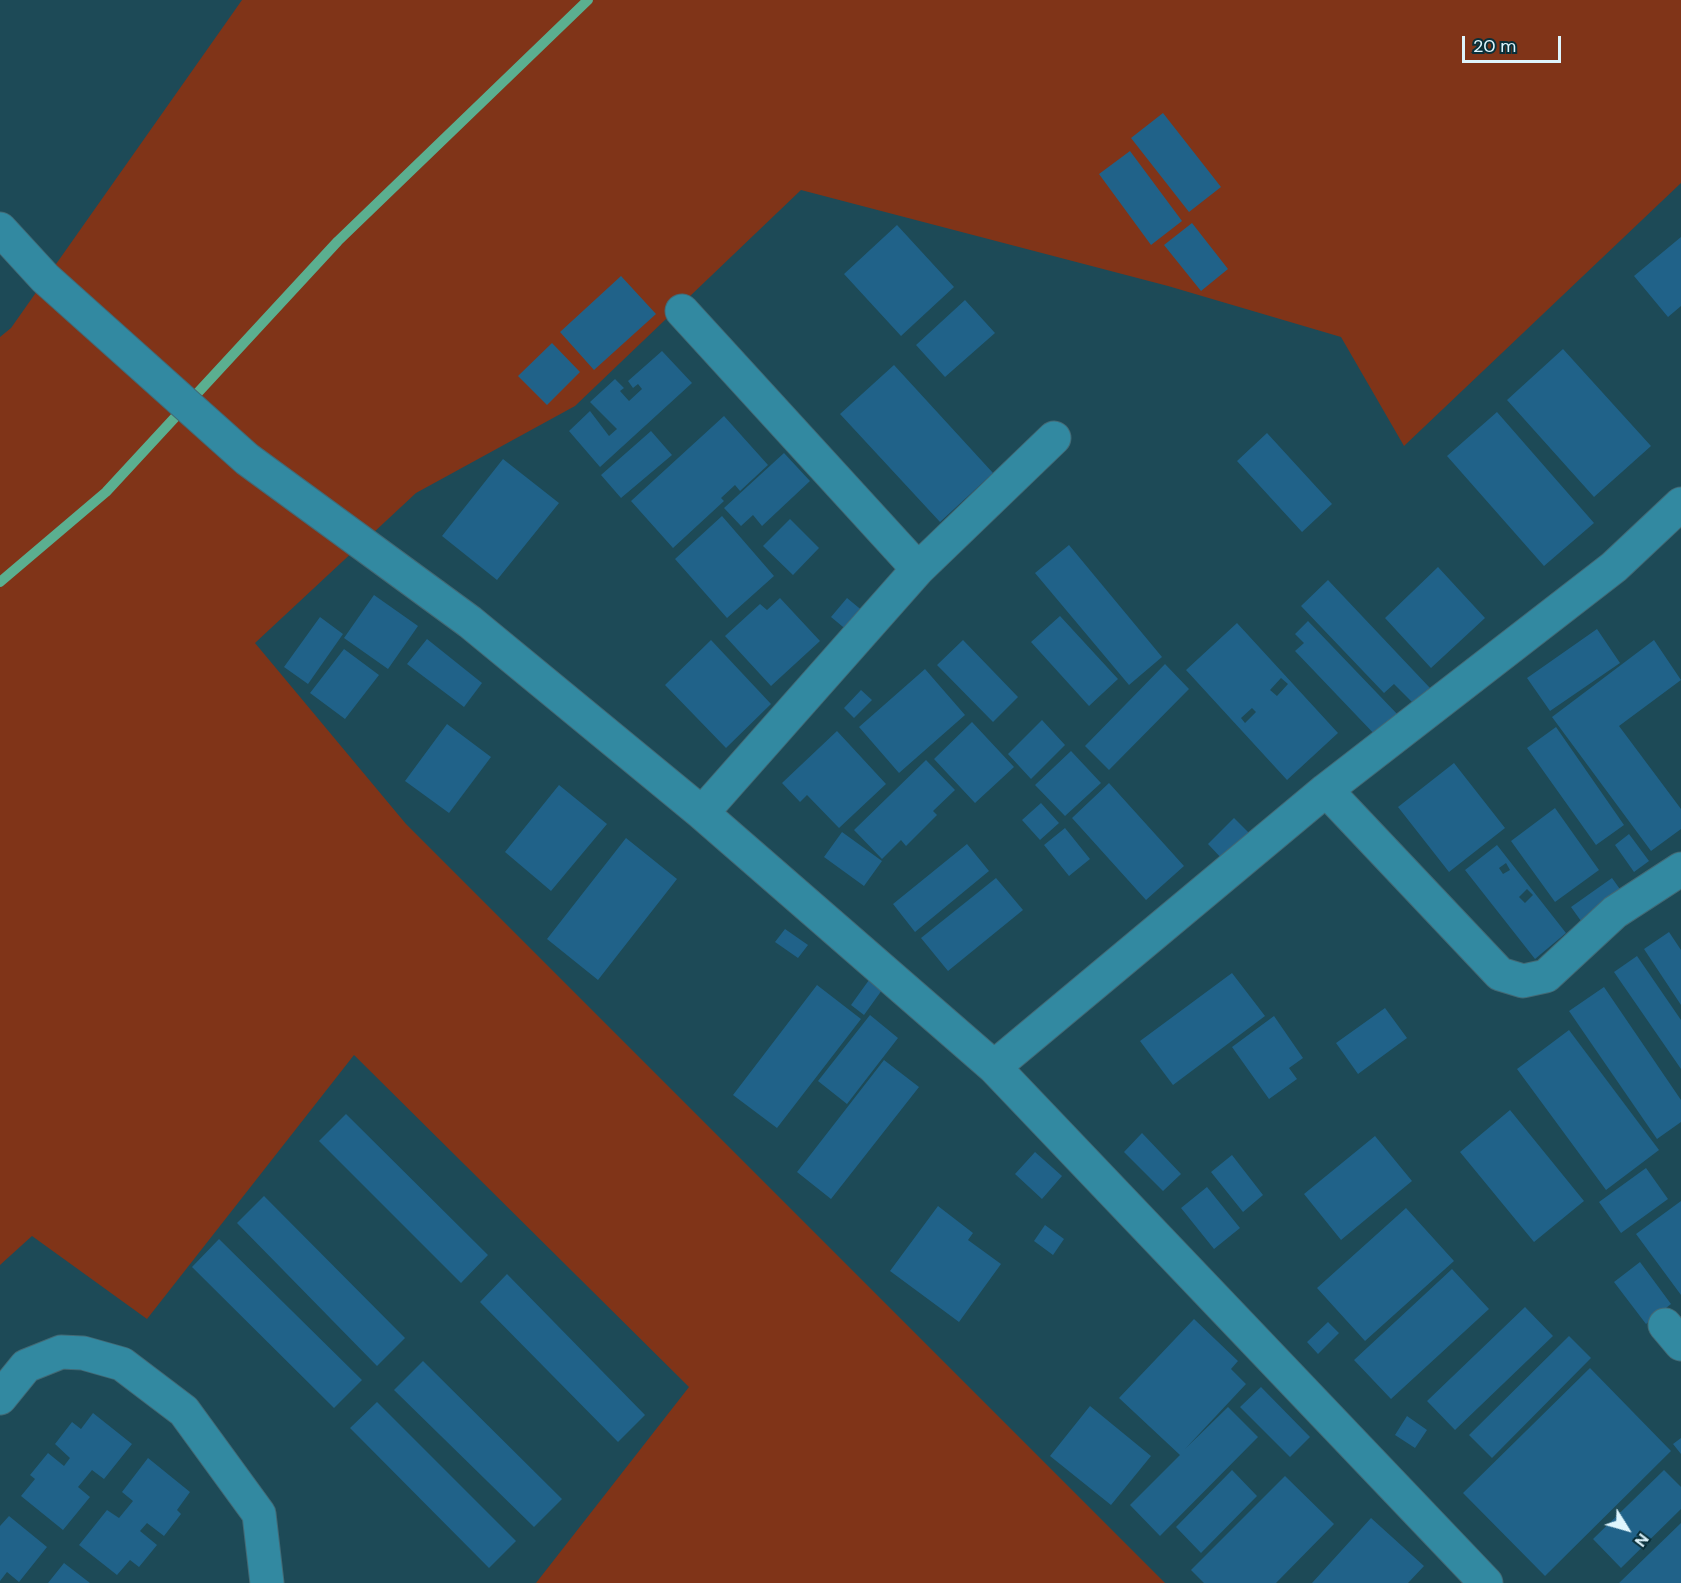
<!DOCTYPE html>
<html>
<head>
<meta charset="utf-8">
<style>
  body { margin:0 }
  #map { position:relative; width:1681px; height:1583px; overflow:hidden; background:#1d4a57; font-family:"DM Sans",sans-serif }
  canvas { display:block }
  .north { position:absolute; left:1597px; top:1499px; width:60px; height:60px; -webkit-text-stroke:4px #092f39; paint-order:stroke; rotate:127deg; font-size:16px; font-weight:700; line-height:24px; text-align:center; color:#def5fd }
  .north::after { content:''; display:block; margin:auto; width:21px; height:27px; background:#def5fd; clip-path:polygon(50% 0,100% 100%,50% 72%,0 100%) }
  .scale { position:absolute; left:1462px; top:36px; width:99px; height:27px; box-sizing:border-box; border:3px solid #def5fd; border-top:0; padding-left:8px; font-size:18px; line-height:21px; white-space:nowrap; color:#def5fd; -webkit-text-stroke:4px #092f39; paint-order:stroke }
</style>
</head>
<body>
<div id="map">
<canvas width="1681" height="1583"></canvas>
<div class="north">N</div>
<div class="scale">20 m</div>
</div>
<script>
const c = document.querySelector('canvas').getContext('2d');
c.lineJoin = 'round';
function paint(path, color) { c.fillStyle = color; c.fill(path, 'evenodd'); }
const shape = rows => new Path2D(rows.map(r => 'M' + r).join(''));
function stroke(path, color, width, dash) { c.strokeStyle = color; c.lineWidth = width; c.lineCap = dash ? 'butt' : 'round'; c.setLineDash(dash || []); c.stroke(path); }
paint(shape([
  [242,0,1681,0,1681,183,1404,446,1341,337,1168,286,801,190,575,406,416,493,255,643,406,824,1165,1583,536,1583,689,1387,354,1055,147,1319,32,1236,0,1265,0,337,11,328]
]), '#803418');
stroke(shape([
  [0,582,106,492,338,241,588,0]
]), '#5baf90', 10);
paint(shape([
  [1163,113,1221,187,1189,212,1131,138],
  [1130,151,1182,221,1151,245,1099,174],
  [1192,223,1228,269,1201,291,1164,245],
  [897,225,954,287,901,336,844,274],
  [1681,237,1681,306,1668,317,1634,276],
  [621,276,656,314,594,370,560,332],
  [965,300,995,333,945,377,916,345],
  [552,343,580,372,547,405,518,376],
  [1563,349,1651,446,1594,497,1507,400],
  [662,351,692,383,600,467,569,431,590,411,609,436,617,429,590,402,615,379,624,388,620,391,629,401,642,389,638,384,633,388,628,381],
  [894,365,993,473,940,522,840,414],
  [1497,412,1594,523,1544,566,1447,456],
  [724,416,768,465,740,491,735,485,721,498,724,501,673,548,631,501],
  [651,431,672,455,621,498,601,475],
  [1267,433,1332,504,1302,532,1237,461],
  [784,453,810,481,762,526,753,515,741,526,724,508],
  [503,459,559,503,497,580,442,536],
  [722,516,774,576,727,618,675,559],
  [790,519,819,548,793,575,763,546],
  [1069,545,1162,657,1129,685,1035,573],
  [1438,567,1485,618,1431,668,1385,618],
  [1328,580,1430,688,1414,704,1394,684,1384,693,1301,606],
  [374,595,418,626,388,669,344,638],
  [780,598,820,641,771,686,725,636,760,604,767,610],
  [847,598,870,617,854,636,831,617],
  [1060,616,1118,679,1089,706,1031,642],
  [320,617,343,634,308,684,284,667],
  [1308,621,1400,717,1378,738,1295,651,1304,643,1295,634],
  [1237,623,1338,733,1287,780,1186,670],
  [1281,678,1288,684,1277,696,1270,690],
  [1252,708,1256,712,1245,723,1241,718],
  [1597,629,1620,663,1550,711,1527,678],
  [427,639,482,683,464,707,407,664],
  [711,640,771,704,726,748,665,685],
  [963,640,1018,697,993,722,937,665],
  [1654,640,1681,680,1619,726,1681,809,1681,829,1651,851,1552,717],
  [344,649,379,675,345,719,310,693],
  [1165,664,1189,689,1109,770,1085,746],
  [925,669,965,715,899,773,859,727],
  [861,690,872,700,854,718,844,708],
  [1042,720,1065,745,1031,779,1008,754],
  [972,722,1014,767,975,803,934,759],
  [447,724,491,757,449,813,405,781],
  [1556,727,1624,825,1596,845,1527,748],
  [837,731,886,784,839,828,807,795,800,802,782,783],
  [1071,751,1101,783,1065,816,1035,785],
  [926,760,955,790,933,811,937,815,906,846,901,840,882,859,854,830],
  [1454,763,1505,828,1449,872,1398,807],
  [1109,783,1184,866,1146,900,1072,818],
  [559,785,607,824,551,891,505,852],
  [1041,803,1059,823,1040,840,1022,820],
  [1555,808,1599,870,1555,902,1511,841],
  [1234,818,1251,835,1224,861,1208,844],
  [1065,828,1090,859,1069,876,1044,845],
  [842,832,882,861,864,886,824,857],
  [1629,834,1649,861,1634,872,1615,845],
  [626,838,677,879,598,980,547,939],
  [967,844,989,871,915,932,893,904],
  [1497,845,1566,933,1535,959,1465,870],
  [1506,863,1510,870,1503,874,1499,868],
  [1527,889,1533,895,1525,903,1519,897],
  [996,878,1023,910,948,971,921,938],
  [1612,878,1622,892,1581,921,1571,907],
  [785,929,808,945,798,958,775,942],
  [1669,932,1681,950,1681,1005,1644,949],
  [1637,956,1681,1020,1681,1069,1614,972],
  [1232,973,1265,1016,1173,1085,1140,1041],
  [869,980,882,990,864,1015,851,1005],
  [817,985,861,1019,777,1128,733,1095],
  [1604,987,1681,1100,1681,1122,1657,1139,1569,1011],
  [1385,1008,1407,1038,1358,1074,1336,1043],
  [870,1015,898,1038,847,1104,818,1081],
  [1274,1016,1303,1058,1289,1068,1297,1079,1269,1099,1232,1047],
  [1569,1030,1659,1150,1606,1190,1517,1069],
  [884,1060,919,1087,831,1199,797,1172],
  [1510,1110,1584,1201,1534,1242,1460,1152],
  [346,1114,488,1255,461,1283,319,1141],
  [1142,1133,1181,1174,1163,1191,1124,1152],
  [1375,1136,1412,1181,1341,1240,1304,1194],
  [1035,1152,1062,1176,1042,1199,1015,1174],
  [1232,1155,1263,1195,1243,1212,1211,1172],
  [1646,1168,1668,1199,1621,1233,1599,1202],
  [1207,1187,1240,1228,1214,1249,1181,1208],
  [264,1196,405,1338,377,1366,237,1223],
  [1681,1201,1681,1295,1636,1234],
  [938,1206,973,1233,968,1240,1001,1264,959,1322,890,1271],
  [1406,1208,1454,1261,1365,1341,1317,1288],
  [1045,1225,1064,1239,1053,1255,1034,1241],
  [219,1239,362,1380,334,1408,192,1267],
  [1640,1262,1671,1304,1646,1324,1614,1282],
  [1452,1269,1489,1309,1391,1399,1354,1360],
  [507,1274,645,1415,618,1442,480,1302],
  [1525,1307,1553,1336,1455,1430,1427,1401],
  [1194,1319,1238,1361,1231,1369,1246,1384,1185,1449,1228,1407,1258,1437,1160,1536,1130,1505,1180,1455,1119,1398],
  [1328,1322,1339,1333,1318,1354,1307,1342],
  [1569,1336,1591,1358,1492,1458,1469,1435],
  [423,1361,562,1499,534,1527,394,1390],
  [1590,1368,1671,1451,1545,1576,1463,1493],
  [1261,1387,1310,1437,1290,1457,1240,1407],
  [377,1402,516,1541,489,1568,350,1428],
  [1090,1406,1151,1456,1111,1505,1050,1456],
  [93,1413,132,1444,104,1479,92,1470,78,1487,90,1497,63,1530,21,1496,35,1479,30,1475,48,1453,64,1466,70,1458,55,1444,72,1422,81,1429],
  [1407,1416,1427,1430,1415,1448,1395,1435],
  [1681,1438,1681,1454,1673,1444],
  [148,1458,190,1492,177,1510,181,1514,164,1536,147,1523,140,1531,157,1545,139,1567,130,1560,117,1575,79,1545,107,1510,119,1518,133,1501,122,1492],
  [1232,1470,1257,1496,1201,1553,1176,1527],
  [1664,1470,1681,1487,1681,1509,1621,1568,1593,1539],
  [1285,1476,1334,1524,1276,1583,1204,1583,1191,1570],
  [9,1516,47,1547,19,1582,7,1572,0,1581,0,1526],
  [1371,1518,1424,1566,1408,1583,1312,1583],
  [1681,1523,1681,1583,1619,1583],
  [64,1563,90,1583,48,1583]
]), '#206289');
const minor = shape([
  [0,229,45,278,247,459,470,622,702,813,994,1067,1486,1583],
  [682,311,918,569],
  [1326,790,1500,974,1523,981,1546,976,1615,912,1681,869],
  [702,813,918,569,1054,438],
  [994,1067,1326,790,1614,567,1681,504],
  [1665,1325,1681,1344],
  [0,1398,26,1366,61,1352,83,1353,122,1364,184,1411,259,1514,267,1583]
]);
stroke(minor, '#436a76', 35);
stroke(minor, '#3289a1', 33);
</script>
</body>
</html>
